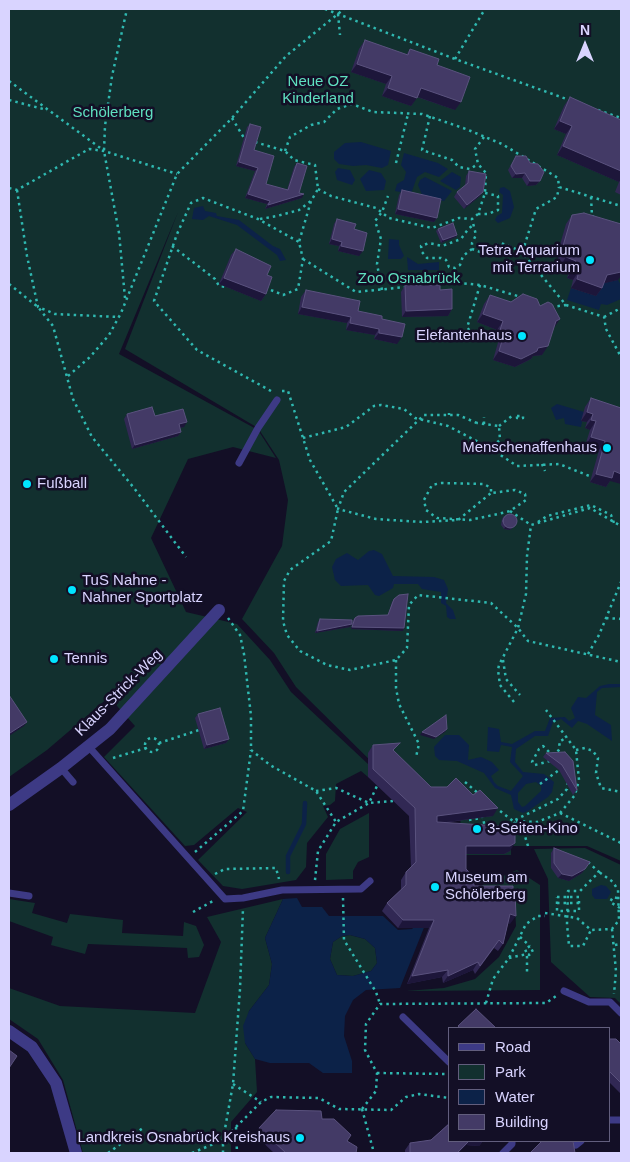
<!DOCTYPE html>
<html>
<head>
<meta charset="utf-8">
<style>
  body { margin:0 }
  #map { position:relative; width:630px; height:1162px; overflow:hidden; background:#130f26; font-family:Arial,sans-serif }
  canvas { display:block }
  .frame { position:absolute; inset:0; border:10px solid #d9d4ff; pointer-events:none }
  .legend { position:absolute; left:448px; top:1027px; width:162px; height:115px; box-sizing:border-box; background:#130f26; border:1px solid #625e7d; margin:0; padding:6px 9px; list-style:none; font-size:15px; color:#d9d4ff }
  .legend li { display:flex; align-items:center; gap:10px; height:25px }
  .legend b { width:25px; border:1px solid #625e7d }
  .north { position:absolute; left:560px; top:20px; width:50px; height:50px; -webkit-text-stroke:4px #130f26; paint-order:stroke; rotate:0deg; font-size:14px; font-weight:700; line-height:20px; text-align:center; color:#d9d4ff }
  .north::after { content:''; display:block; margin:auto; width:18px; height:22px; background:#d9d4ff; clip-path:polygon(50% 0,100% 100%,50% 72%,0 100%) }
</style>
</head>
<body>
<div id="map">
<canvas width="630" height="1162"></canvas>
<div class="frame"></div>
<ul class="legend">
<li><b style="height:6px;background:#3d3a85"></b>Road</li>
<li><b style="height:14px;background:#12302f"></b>Park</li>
<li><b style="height:14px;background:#0c2248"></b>Water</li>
<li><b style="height:14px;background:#433a66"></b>Building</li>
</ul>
<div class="north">N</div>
</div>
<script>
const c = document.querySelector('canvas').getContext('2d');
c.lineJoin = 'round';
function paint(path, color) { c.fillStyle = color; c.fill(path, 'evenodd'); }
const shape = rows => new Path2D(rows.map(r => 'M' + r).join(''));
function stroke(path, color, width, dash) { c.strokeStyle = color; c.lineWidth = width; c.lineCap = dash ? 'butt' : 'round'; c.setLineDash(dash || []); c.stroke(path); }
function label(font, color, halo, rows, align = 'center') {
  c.font = font + ' Arial,sans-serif'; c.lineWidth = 5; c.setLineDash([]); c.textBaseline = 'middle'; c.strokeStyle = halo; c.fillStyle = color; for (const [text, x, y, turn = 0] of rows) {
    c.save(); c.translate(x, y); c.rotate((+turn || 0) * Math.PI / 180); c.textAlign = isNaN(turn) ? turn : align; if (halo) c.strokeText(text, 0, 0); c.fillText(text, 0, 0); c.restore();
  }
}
paint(shape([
  [9,9,621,9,621,861,587,846,511,846,511,855,461,855,460,795,440,796,386,776,296,687,274,653,242,619,282,546,288,500,279,460,258,428,125,349,178,212,119,354,258,430,276,458,233,447,188,459,151,538,186,612,237,624,270,660,291,692,368,764,368,777,361,771,336,784,335,801,330,805,323,806,328,817,307,843,306,867,296,880,242,889,223,886,198,860,247,812,238,808,194,845,185,846,104,757,135,726,109,697,47,750,9,777],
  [369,813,369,857,358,862,353,871,353,879,326,880,326,854,340,829],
  [585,848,621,865,621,1004,615,998,590,997,551,962,548,879,534,849],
  [517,870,540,885,540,990,406,991,444,988,475,979,499,957,516,926,514,889,473,889],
  [9,899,35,903,32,913,67,923,70,914,123,920,122,933,183,936,184,922,196,926,204,945,199,957,188,958,187,948,88,944,85,954,51,945,53,937,9,921],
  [283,899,265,938,272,964,269,985,249,1011,245,1043,255,1059,257,1092,231,1122,231,1153,83,1153,63,1080,38,1039,9,1019,9,988,60,1006,195,1013,221,942,207,917],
  [350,935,365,939,375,948,377,963,371,971,353,976,337,975,330,959,333,942,342,936]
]), '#12302f');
paint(shape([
  [361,142,391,151,388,165,382,168,366,165,353,166,339,164,334,159,334,152,345,143],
  [404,153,438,163,448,169,439,177,425,172,417,177,411,194,395,191,397,184,404,180,406,172,401,165],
  [338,168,350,170,355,180,352,185,337,180,335,172],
  [369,170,381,173,386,181,384,190,366,191,360,179],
  [452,172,461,177,460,187,456,190,440,181],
  [425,177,452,191,444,201,423,197,418,185,420,180],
  [504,187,510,191,514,207,510,218,498,223,495,220,497,216,502,213,503,195,499,192,500,188],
  [203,206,205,211,216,213,217,216,239,220,273,246,280,249,286,260,280,261,277,255,237,225,209,216,203,220,192,219,194,208],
  [389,239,399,240,399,245,404,256,401,259,388,259],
  [407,257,418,264,439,262,439,270,408,270],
  [602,280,618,280,621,285,621,299,607,305,601,304,599,310,567,300,571,288,596,296],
  [557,404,584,412,581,427,565,424,564,418,556,420,551,408],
  [374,550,382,554,393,576,434,577,444,580,448,589,446,603,453,610,456,619,450,619,447,617,446,606,441,603,441,592,422,589,418,584,394,584,393,588,379,596,375,595,368,585,341,586,335,580,332,567,336,559,347,553,358,560,369,551],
  [609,684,621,684,621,687,602,688,597,692,595,715,611,725,612,741,587,724,578,721,572,728,561,719,553,722,548,736,535,736,516,749,515,762,523,772,544,774,554,782,552,792,548,797,528,811,523,813,514,809,511,795,495,788,484,773,457,761,439,760,435,756,434,747,445,735,459,735,469,745,468,760,481,757,492,762,499,770,491,776,494,782,498,786,511,791,523,776,510,762,512,747,501,745,499,752,487,751,488,727,499,729,501,742,512,744,535,731,545,731,550,718,565,717,569,721,575,718,571,708,578,697,586,698,600,686],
  [536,782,541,786,541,791,525,806,522,807,518,802,518,793,526,784],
  [601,885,606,886,611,892,607,899,595,899,592,895,592,889],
  [297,898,302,907,322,907,329,916,383,916,398,930,412,929,424,917,427,920,400,988,366,990,353,1000,345,1016,344,1036,352,1061,352,1073,323,1073,309,1063,270,1063,255,1059,245,1043,243,1026,249,1011,269,985,272,964,265,938,283,899],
  [350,935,365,939,375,948,377,963,371,971,353,976,337,975,330,959,333,942,342,936]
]), '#0c2248');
stroke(shape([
  [288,872,288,856,304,824,305,803]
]), '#0c2248', 4.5);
stroke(shape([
  [325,9,455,59,572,101],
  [338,14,340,35],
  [455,59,485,9],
  [9,81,103,150],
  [9,100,47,110],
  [598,110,621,118],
  [430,116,422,150,452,160,459,167,470,169,478,164],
  [232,118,244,138],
  [484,137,475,149,478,164,486,173,485,193,478,214,472,219,476,235,472,243,472,249,480,252,501,243,521,251,566,305,604,317,606,329,621,357],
  [255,142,285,151,294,160,315,165,318,189,311,201,299,242,303,259,298,289,283,295,266,288],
  [285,151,290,137,311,125,324,122,337,109,352,104,373,112,422,114,466,129,502,144,558,178,559,187,621,206],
  [396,163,408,114],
  [9,188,17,190,89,149,104,151,177,174],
  [318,189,331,196,376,208,389,218,432,228,459,218,472,219],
  [17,190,27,256,38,307,55,314,118,317],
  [591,197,592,216,594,217],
  [478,214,488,214,498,210,498,196,485,193],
  [260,219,277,216,299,210,311,201],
  [172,246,215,279,219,286,226,287],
  [472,249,463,256,460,265,455,268,449,267,446,260,441,258,427,258,422,252,421,246,429,243,442,246,461,239,469,228,474,225],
  [521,251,524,247,536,209,557,197,559,187],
  [303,259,356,292,406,287],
  [9,284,38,307,53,326,73,399,92,437,134,488,186,557],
  [419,285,449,282,480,285,521,297],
  [480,285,467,328,483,341],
  [382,290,377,264,381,239,375,221,382,212,388,196],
  [125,298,119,233,104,151,105,126,112,76,127,9],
  [551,307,566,305],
  [604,317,621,308],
  [68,376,90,357,109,335,121,313,177,174,232,118,286,56,344,9],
  [271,391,197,350,154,301,177,234,191,203,203,198,258,219,299,242],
  [282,391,288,391,310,460,338,509,331,541,290,570,284,581,283,621,287,635,300,651,327,665,350,670,396,660,407,648,409,605,418,595,491,603,518,628,528,641,621,662],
  [449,413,449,415],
  [517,416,523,416,523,418,517,418,517,416],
  [484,424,484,417],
  [499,426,512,416],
  [303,438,346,427,374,406,381,405,404,409,415,418,448,426,490,448,500,440,499,426,477,423],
  [490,448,517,466,559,464,592,477],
  [542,464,545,471],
  [441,483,484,484,491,488,491,493,515,490,525,494,526,500,510,511,498,514,470,520,437,518,426,510,424,500,432,485,441,483],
  [510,511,531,525],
  [538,522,547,516,591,505,611,515,614,523],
  [228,618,240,635,244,654,251,716,251,750,270,765,316,791,336,822],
  [606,618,621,619],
  [588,654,599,635,621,582],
  [396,660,396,688,399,704,419,744,416,757],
  [503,660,506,679,520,695],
  [514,702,500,685,498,670,499,665,518,628,526,594,527,556,531,525,590,508,621,526],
  '145 745a7 7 0 1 1 14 0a7 7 0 1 1-14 0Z',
  [159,743,199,730],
  [576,750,585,748,593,751,598,758,596,773,601,788,621,792],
  [113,758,146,748],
  [550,761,535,765,532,762,539,749,543,746,550,753,556,754,560,748,559,742,567,737],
  [465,782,479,794],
  [540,784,559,770],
  [316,791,336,788,369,803,393,801],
  [495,807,513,821,537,822,560,813,575,795,579,780,576,750,546,710],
  [560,813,621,843],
  [482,815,485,827],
  [469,820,482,818],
  [528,846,524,833,513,821,558,799,567,789,568,781],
  [195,852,243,811,251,750],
  [588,862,599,872,580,891,568,891,567,924,569,946,583,946,591,930],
  [215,874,225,869,276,868,279,879],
  [315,880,318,851,336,822,369,803,377,786],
  [557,897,579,897,579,911,557,911,557,897],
  [343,898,344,940,376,992,380,1004],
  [557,903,579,903],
  [620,908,610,902,613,897,621,899],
  [193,912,213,901],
  [545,913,577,918,591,930,612,929,619,920,618,890,613,882,599,872],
  [612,929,616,971,614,994],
  [520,937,530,946],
  [615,945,621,944],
  [509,958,527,954,529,955,533,952,530,946,525,949,527,954,527,972],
  [486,1003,493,979,509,958,526,924,538,916,545,916],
  [377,1073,449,1074],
  [233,1084,261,1102],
  [362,1109,376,1091,377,1073,365,1050,366,1024,380,1004,546,1003,556,996],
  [362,1109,374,1153],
  [236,1127,237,1153],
  [108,1153,143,1128],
  [192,1153,223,1140,261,1102,271,1097,319,1098,339,1109,391,1110,406,1097,419,1094,449,1098],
  [223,1153,223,1140,233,1084,240,989,243,908]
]), '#2fb8b0', 2.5, [2.5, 4]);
stroke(shape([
  [239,463,258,428,277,400],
  [89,747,225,899,243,898,282,890,361,889,370,881],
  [61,768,73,782],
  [9,893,29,896],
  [564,991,589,1002,610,1002,621,1013],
  [403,1017,449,1062],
  [609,1120,621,1120],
  [576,1145,581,1141],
  [503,1153,512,1144,512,1141]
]), '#3d3a85', 7);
stroke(shape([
  [9,805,61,768,110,729,219,610],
  [9,1031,32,1047,56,1083,76,1153]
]), '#3d3a85', 12);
stroke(shape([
  [477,423,458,415,424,415,344,492,338,509,376,519,422,522,458,520,491,493]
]), '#2fb8b0', 2.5, [2.5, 4]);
paint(shape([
  [365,40,406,55,410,49,437,65,455,110,417,97,411,106,382,96,386,84,351,72,359,49],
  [570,97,621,120,621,195,615,192,619,182,557,155,566,134,554,129,564,106],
  [250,124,254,150,266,184,287,190,294,167,297,163,299,193,302,198,265,209,267,204,245,198,255,171,236,166,247,127],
  [516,156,530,163,540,181,536,185,527,186,522,178,512,178,508,170],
  [469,171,480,196,464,209,454,197,457,192,465,186,466,176],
  [402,190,437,218,434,222,395,214,399,195],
  [572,215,618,280,604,283,602,288,596,296,571,288,573,280,567,278,570,270,560,266,557,255,566,224],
  [337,219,354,229,359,256,338,251,339,246,329,244,334,224],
  [438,229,457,235,456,237,441,243,436,231],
  [236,249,267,275,266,294,261,301,219,284,231,255],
  [405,285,440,290,452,309,448,316,402,317,401,292],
  [306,290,358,311,382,319,397,344,374,339,375,335,346,330,347,323,298,314,301,297],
  [490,295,511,302,540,306,554,328,542,355,533,356,531,359,515,367,493,360,499,339,494,338,497,330,477,322,484,304],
  [591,398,621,408,610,481,606,487,590,482,599,450,585,446,590,430,585,428,587,422,581,421,585,407],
  [127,414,155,416,184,427,180,428,181,432,178,436,132,449,124,419],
  [504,516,515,525,510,530,504,529,501,525,502,519],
  [394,599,403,631,351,629,353,620,355,618,388,615,392,602],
  [320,619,352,624,350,627,315,633,318,622],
  [198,714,229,739,226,743,204,749,195,718],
  [373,745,394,751,431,787,493,816,443,823,510,851,504,854,466,854,466,869,474,886,510,924,508,923,503,944,498,951,494,948,475,974,473,970,443,983,442,977,407,984,429,928,398,928,382,911,387,903,401,890,401,880,406,872,411,868,409,816,368,777,368,753],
  [546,753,573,761,577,790,573,795,559,770,543,757],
  [554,848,590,862,582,873,569,881,558,878,551,868,551,853],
  [609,1039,621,1044,621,1094,609,1082],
  [449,1114,449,1141,483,1141,479,1146,466,1145,458,1153,405,1153,405,1150,410,1143,431,1140,448,1124,448,1115],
  [322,1119,347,1141,356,1153,274,1153,254,1134,259,1128]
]), '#312854');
paint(shape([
  [357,64,392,76,386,84,351,72],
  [388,88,417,98,411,106,382,96],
  [421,88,461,102,455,110,415,96],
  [560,121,572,126,566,134,554,129],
  [563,146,621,171,621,179,619,182,557,155],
  [239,162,258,168,255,171,236,166],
  [525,173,522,178,512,178,516,174],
  [530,181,540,181,536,185,527,186],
  [483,192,480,196,464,209,467,205],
  [248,194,270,201,267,204,245,198],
  [304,194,302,198,265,209,268,205],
  [398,209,437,218,434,222,395,214],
  [457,235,456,237,441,243,443,240],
  [332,239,342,242,339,246,329,244],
  [341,246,363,251,359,256,338,251],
  [566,257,576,261,570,270,560,266],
  [573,269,579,271,573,280,567,278],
  [621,272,621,276,618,280,601,284,607,275],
  [224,278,266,294,261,301,219,284],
  [577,279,602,288,596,296,571,288],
  [302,307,351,317,347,323,298,314],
  [452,309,448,316,402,317,406,311],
  [483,314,503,321,497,330,477,322],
  [560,319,554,328,556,321],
  [350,323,379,329,375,335,346,330],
  [500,330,505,331,499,339,494,338],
  [379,333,402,337,397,344,374,339],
  [548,346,542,355,533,356,531,359,515,367,493,360,499,351,538,348],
  [587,412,593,414,587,422,581,421],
  [591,420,596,421,590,430,585,428],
  [187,422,184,427,176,429,179,424],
  [181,432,178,436,132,449,135,445],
  [591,437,605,441,599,450,585,446],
  [614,471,621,474,621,484,610,481,606,487,590,482,596,474],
  [515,525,510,530,504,529,506,526],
  [352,624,350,627,315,633,317,631],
  [352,627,404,628,403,631,351,629],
  [27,722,24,726,9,736,10,733],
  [447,729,445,732,434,739,420,735,422,732],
  [229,739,226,743,204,749,207,745],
  [498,808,493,816,431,824,437,816],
  [515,843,510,851,504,854,461,854,466,846],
  [585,869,582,873,569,881,558,878,562,874],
  [510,914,516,916,510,924,505,922],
  [403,920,434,920,429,928,398,928],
  [478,962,473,970,443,983,448,976],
  [448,970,442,977,407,984,412,976],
  [469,1141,483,1141,479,1146,466,1145,458,1153,457,1153]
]), '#1d163a');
const building = shape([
  [365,40,408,55,410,49,439,59,437,65,470,77,461,102,421,88,417,98,388,88,392,76,357,64,365,40],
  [570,97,621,120,621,171,563,146,572,126,560,121,570,97],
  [250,124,261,127,254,150,274,156,266,184,288,190,297,163,307,166,299,193,304,194,268,205,270,201,248,194,258,168,239,162,250,124],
  [516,156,526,156,530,163,538,164,544,172,540,181,530,181,525,173,516,174,511,166,516,156],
  [469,171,486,174,483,192,467,205,457,192,468,183,469,171],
  [402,190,441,199,437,218,398,209,402,190],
  [584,213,621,224,621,272,607,275,602,288,577,279,579,271,573,269,576,261,566,257,563,246,572,215,584,213],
  [337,219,356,224,354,229,367,233,363,251,341,246,342,242,332,239,337,219],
  [453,223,457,235,443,240,438,229,453,223],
  [236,249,271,266,267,275,272,277,266,294,224,278,236,249],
  [405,285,440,285,440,290,452,289,452,309,406,311,405,285],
  [306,290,360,301,358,311,382,316,382,319,405,324,402,337,379,333,379,329,350,323,351,317,302,307,306,290],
  [523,294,537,299,540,306,548,302,552,304,560,319,556,321,548,346,538,348,537,351,521,359,499,351,505,331,500,330,503,321,483,314,490,295,511,302,523,294],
  [591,398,621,408,621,474,614,471,612,478,596,474,605,441,591,437,596,421,591,420,593,414,587,412,591,398],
  [152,407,155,416,183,409,187,422,179,424,181,432,135,445,127,414,152,407],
  '503 521a7 7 0 1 1 14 0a7 7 0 1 1-14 0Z',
  [408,594,404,628,352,627,355,618,358,616,388,615,394,599,399,595,408,594],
  [320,619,352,620,352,624,317,631,320,619],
  [9,695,27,722,10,733,9,731,9,695],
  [220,708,229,739,207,745,198,714,220,708],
  [446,715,447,729,436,737,422,732,446,715],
  [400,743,393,750,431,787,447,787,456,778,473,795,480,790,498,808,437,816,437,822,515,827,515,843,510,846,466,846,466,869,474,877,474,886,513,886,513,891,515,892,516,916,510,914,503,944,499,940,480,966,478,962,448,976,448,970,412,976,434,920,403,920,387,903,406,885,406,872,416,862,415,808,373,769,373,745,400,743],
  [565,752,573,761,577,790,562,765,546,753,565,752],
  [554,848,590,862,585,869,572,876,562,874,554,863,554,848],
  [476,1009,496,1028,460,1028,458,1026,476,1009],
  [609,1039,616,1039,621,1044,621,1083,609,1071,609,1039],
  [9,1050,17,1056,9,1068,9,1050],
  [276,1110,321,1111,322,1119,334,1119,351,1135,347,1141,357,1147,356,1153,286,1153,259,1128,276,1110],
  [449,1124,449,1141,469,1141,457,1153,410,1153,410,1143,431,1140,449,1124],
  [542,1141,573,1141,575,1153,530,1153,542,1141]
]);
paint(building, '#433a66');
stroke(building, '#5a527e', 1);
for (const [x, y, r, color] of [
  [590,260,5,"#00e5ff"],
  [522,336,5,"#00e5ff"],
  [607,448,5,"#00e5ff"],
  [27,484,5,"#00e5ff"],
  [72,590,5,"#00e5ff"],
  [54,659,5,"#00e5ff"],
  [477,829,5,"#00e5ff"],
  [435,887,5,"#00e5ff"],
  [300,1138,5,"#00e5ff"]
]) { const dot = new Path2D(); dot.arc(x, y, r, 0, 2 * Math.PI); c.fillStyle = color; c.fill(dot); stroke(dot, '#130f26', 2); }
label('15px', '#5fe0c0', '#130f26', [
  ["Neue OZ",318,82],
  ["Kinderland",318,99],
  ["Schölerberg",113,113],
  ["Zoo Osnabrück",409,279]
]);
label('15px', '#d9d4ff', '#130f26', [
  ["Tetra Aquarium",580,251,"right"],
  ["mit Terrarium",580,268,"right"],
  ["Elefantenhaus",512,336,"right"],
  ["Menschenaffenhaus",597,448,"right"],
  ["Fußball",37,484],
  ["TuS Nahne -",82,581],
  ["Nahner Sportplatz",82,598],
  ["Tennis",64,659],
  ["3-Seiten-Kino",487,829],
  ["Museum am",445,878],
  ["Schölerberg",445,895],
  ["Landkreis Osnabrück Kreishaus",290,1138,"right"]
], 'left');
label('15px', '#d9d4ff', '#130f26', [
  ["Klaus-Strick-Weg",119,693,-45]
]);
</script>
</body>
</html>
